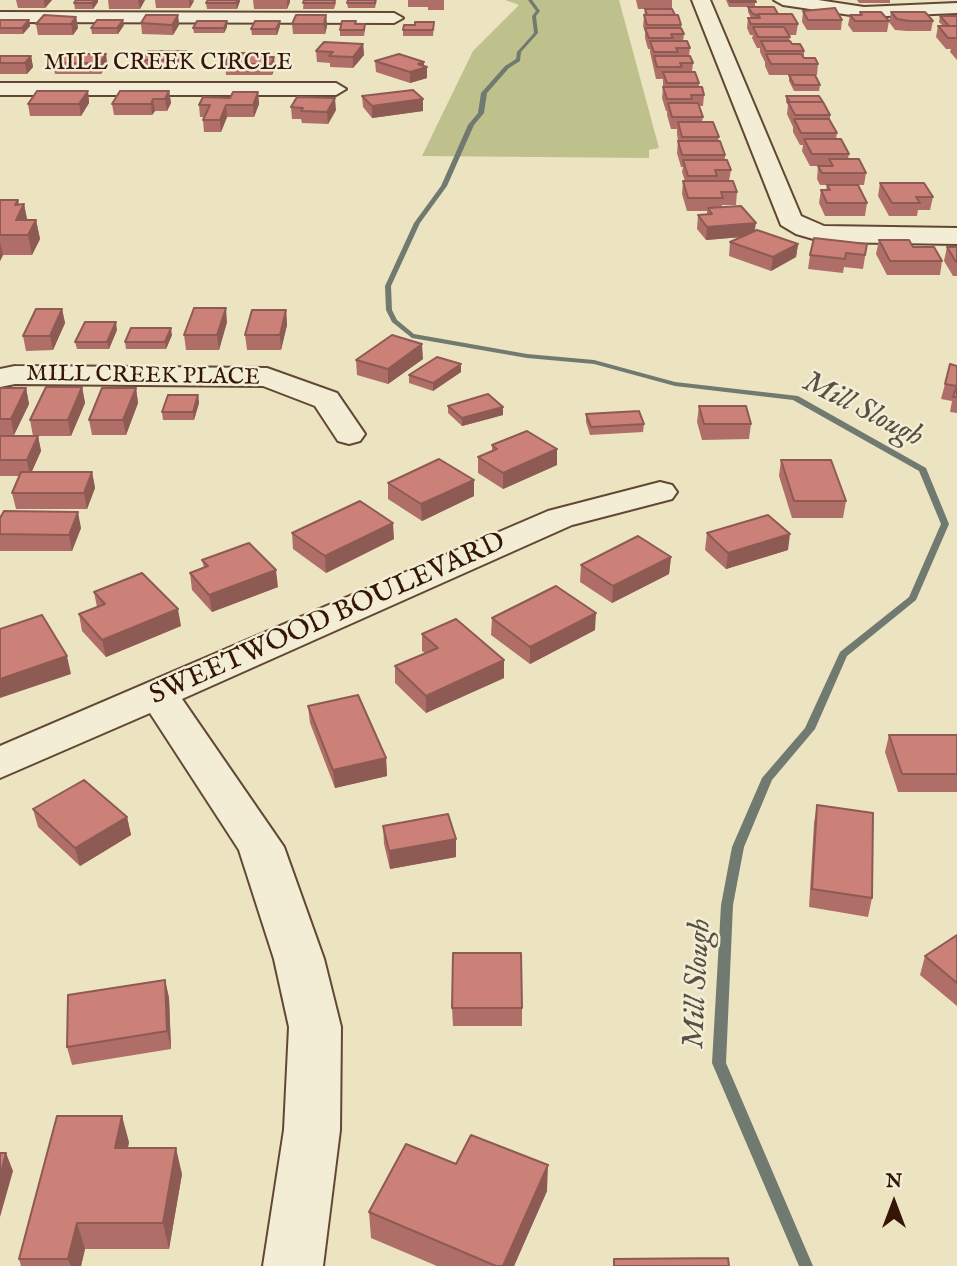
<!DOCTYPE html>
<html>
<head>
<meta charset="utf-8">
<style>
  body { margin:0 }
  #map { position:relative; width:957px; height:1266px; overflow:hidden; background:#ece3c0; font-family:"IM FELL English",serif }
  canvas { display:block }
  .north { position:absolute; left:859px; top:1168px; width:70px; height:70px; -webkit-text-stroke:5px #f3edd6; paint-order:stroke; rotate:0deg; font-size:19px; font-weight:700; line-height:28px; text-align:center; color:#341506 }
  .north::after { content:''; display:block; margin:auto; width:24px; height:32px; background:#341506; clip-path:polygon(50% 0,100% 100%,50% 72%,0 100%) }
</style>
</head>
<body>
<div id="map">
<canvas width="957" height="1266"></canvas>
<div class="north">N</div>
</div>
<script>
const g = document.querySelector('canvas').getContext('2d');
g.lineJoin = 'round';
function paint(path, color) { g.fillStyle = color; g.fill(path, 'evenodd'); }
const poly = rows => new Path2D(rows.map(r => 'M' + r).join(''));
function stroke(path, color, width, dash) { g.strokeStyle = color; g.lineWidth = width; g.lineCap = dash ? 'butt' : 'round'; g.setLineDash(dash || []); g.stroke(path); }
function write(font, color, halo, rows, align = 'center') {
  g.font = font + ' "IM FELL English",serif'; g.lineWidth = 5; g.setLineDash([]); g.textBaseline = 'middle'; g.strokeStyle = halo; g.fillStyle = color; for (const [text, x, y, turn = 0] of rows) {
    g.save(); g.translate(x, y); g.rotate((+turn || 0) * Math.PI / 180); g.textAlign = isNaN(turn) ? turn : align; if (halo) g.strokeText(text, 0, 0); g.fillText(text, 0, 0); g.restore();
  }
}
const green = poly([
  [505,0,619,0,659,148,649,150,649,158,422,156,473,51,519,5]
]);
const stream = poly([
  [528,0,532,0,540,11,536,16,538,33,521,52,520,61,509,68,487,93,484,113,474,125,447,186,420,223,391,286,392,310,397,320,414,334,527,354,594,360,675,382,798,396,926,468,949,524,916,600,847,656,815,729,772,780,744,847,733,905,726,1063,813,1266,799,1266,712,1063,721,905,732,847,762,778,805,728,840,652,909,597,941,524,919,471,793,400,675,386,594,364,527,358,412,338,392,322,386,310,385,286,414,223,441,186,468,125,478,113,481,93,505,66,516,59,517,52,534,33,532,16,536,11,528,0]
]);
const minor = poly([
  [692,0,710,0,801,216,824,226,957,228,957,244,824,242,796,234,781,225,692,0],
  [774,0,818,0,864,7,957,3,957,13,864,17,783,5,774,0],
  [0,12,394,13,403,18,394,23,0,22,0,12],
  [0,83,336,83,346,89,336,95,0,95,0,83],
  [15,366,267,368,337,393,365,434,360,441,349,444,338,441,315,406,263,386,15,384,0,387,0,369,15,366],
  [660,482,672,485,677,492,672,499,572,525,182,699,284,847,324,959,341,1027,340,1130,323,1266,263,1266,284,1130,289,1027,274,959,239,850,150,713,0,778,0,746,548,511,660,482]
]);
const wall = poly([
  [16,0,52,0,45,8,18,8],
  [108,0,145,0,140,9,109,9],
  [155,0,194,0,190,8,156,8],
  [208,0,240,0,240,1,237,9,207,9,206,3],
  [253,0,290,0,290,2,287,9,254,9],
  [304,0,335,0,336,3,334,9,303,9],
  [377,0,375,8,348,8,347,3],
  [408,0,444,0,444,10,428,10,428,7,408,7],
  [636,0,672,0,672,9,681,25,681,28,684,34,683,41,690,48,689,56,693,63,692,72,699,83,699,87,704,95,703,106,699,106,703,117,702,122,719,137,718,141,725,155,725,160,731,170,729,181,737,192,736,205,722,205,722,207,755,230,798,244,796,257,771,271,729,256,730,242,741,237,706,240,697,229,698,215,707,215,707,211,687,211,682,194,683,181,685,181,682,172,683,167,681,167,677,153,678,141,677,134,677,129,671,129,667,115,667,111,666,111,662,98,663,87,663,79,656,79,650,52,650,49,648,49,645,38,645,32,643,26,645,9,638,9],
  [726,0,755,0,755,7,778,14,798,24,796,35,788,35,790,37,789,41,792,44,804,51,804,58,818,64,817,75,769,75,765,66,765,62,760,52,760,48,757,48,752,38,753,35,750,35,747,28,748,18,751,18,748,12,748,7,729,7],
  [857,0,890,0,890,3,859,3],
  [98,2,93,9,75,9,74,3],
  [803,11,842,20,841,30,807,30,802,22],
  [860,12,889,21,887,32,853,32,848,25,850,15,859,15],
  [891,12,933,21,931,31,907,31,895,30,889,22],
  [178,15,179,25,173,35,142,34,141,23],
  [326,15,327,26,325,34,293,34,292,24],
  [940,16,957,16,957,60,950,52,951,49,946,49,936,37,938,26,943,26,939,22],
  [76,17,78,28,73,35,38,35,36,24],
  [0,20,29,20,30,26,23,34,0,34],
  [227,21,227,27,224,33,194,33,193,28],
  [280,21,280,26,277,35,252,35,251,29],
  [356,21,356,24,365,30,364,36,340,36,340,30],
  [434,22,433,36,403,36,403,30],
  [124,25,118,34,92,34,91,28],
  [363,44,364,55,353,68,330,67,330,63,317,62,316,51],
  [186,51,187,62,183,71,144,71,143,60],
  [264,53,264,57,275,68,272,75,226,75,225,64],
  [106,54,107,65,101,74,55,74,53,63],
  [0,56,31,56,33,67,27,74,0,74],
  [375,61,424,62,424,66,427,67,427,78,410,83,376,72],
  [789,75,820,85,819,91,794,91,789,81],
  [88,91,89,103,81,116,30,116,28,104],
  [169,91,171,103,167,111,155,111,152,115,114,115,112,104],
  [258,92,259,104,254,117,227,117,221,132,204,132,203,120,204,117,200,117,199,105],
  [362,96,423,111,372,118,363,107],
  [786,96,830,115,830,120,837,133,836,139,849,154,848,159,866,173,864,185,858,185,867,203,865,216,825,216,819,203,821,190,826,190,827,185,820,185,817,179,818,166,810,166,802,151,803,145,800,145,793,132,793,127,787,114,788,105,786,102],
  [291,107,336,110,328,124,302,123,301,119,292,119],
  [880,183,933,197,930,210,918,210,917,216,889,216,878,196],
  [0,200,18,200,19,205,24,204,27,220,36,220,40,239,32,255,3,255,0,261],
  [879,240,913,247,942,261,940,275,887,275,876,254],
  [867,244,863,269,844,267,843,273,808,269,810,255],
  [947,247,957,247,957,276,953,276,944,261],
  [62,309,65,323,53,350,26,351,23,336],
  [286,310,287,325,281,350,247,350,245,335],
  [227,322,219,350,186,350,184,335],
  [117,330,109,349,77,349,75,342],
  [172,335,166,349,126,349,125,342],
  [423,359,388,384,357,375,356,360],
  [461,364,461,372,433,391,409,383,409,375],
  [957,366,957,413,950,412,952,401,941,399,945,384],
  [82,387,85,403,71,436,38,436,41,451,31,472,92,472,95,488,87,509,16,509,12,493,20,476,0,476,0,436,33,436,30,420],
  [0,388,26,388,29,404,14,435,0,435],
  [136,388,138,403,126,435,92,435,89,420],
  [198,395,199,403,194,420,163,420,162,412],
  [448,406,503,407,503,415,462,426,448,413],
  [699,406,751,424,749,439,702,440,697,422],
  [586,414,644,424,643,432,590,435,586,422],
  [492,445,557,449,557,465,503,489,478,473,478,457,492,451],
  [781,460,846,501,843,518,792,518,779,476],
  [388,483,474,496,422,521,388,499],
  [0,518,81,528,72,551,0,551],
  [292,533,394,539,326,573,293,549],
  [707,533,788,550,726,569,705,550],
  [671,557,669,574,612,603,580,582,581,565],
  [202,560,278,587,212,612,192,590,190,573,204,568],
  [94,592,181,626,106,657,82,631,79,614,97,607],
  [492,618,595,630,530,664,491,635],
  [422,634,504,678,426,713,395,683,395,666,425,653,422,651],
  [308,706,386,758,387,776,335,788,310,723],
  [889,735,957,735,957,792,898,792,885,752],
  [817,805,872,898,868,917,809,907,814,823],
  [33,809,127,817,131,835,80,866,38,827],
  [383,826,456,839,456,857,390,869,384,844],
  [957,935,957,1006,920,975,925,956],
  [165,980,169,998,171,1049,72,1065,67,1047],
  [452,1008,522,1008,522,1026,453,1026],
  [129,1142,128,1148,182,1174,169,1249,85,1249,81,1266,21,1266,19,1259],
  [456,1164,547,1191,514,1266,437,1266,371,1238,369,1212]
]);
const shadedWall = poly([
  [44,0,52,0,45,8],
  [95,0,98,0,98,2,93,9,92,3],
  [138,0,145,0,140,9],
  [189,0,194,1,190,8],
  [238,0,240,1,237,9,236,3],
  [287,0,290,0,290,2,287,9],
  [178,15,179,25,173,35,172,25],
  [326,15,327,26,325,34,324,24],
  [76,17,78,28,73,35,71,24],
  [29,20,30,26,23,34,22,28],
  [123,20,124,25,118,34,117,28],
  [227,21,227,27,224,33,224,28],
  [280,21,280,26,277,35,276,29],
  [363,44,364,55,353,68,353,57],
  [186,51,187,62,183,71,181,60],
  [106,54,107,65,101,74,100,63],
  [31,56,33,67,27,74,25,63],
  [274,57,275,68,272,75,271,64],
  [424,62,424,68,427,67,427,78,410,83,410,72,418,64],
  [88,91,89,103,81,116,79,104],
  [169,91,171,103,167,111,165,99],
  [258,92,259,104,254,117,253,105],
  [335,98,336,110,328,124,327,112],
  [153,99,155,111,152,115,151,104],
  [423,99,423,111,372,118,372,106],
  [226,105,227,117,221,132,220,120],
  [18,200,20,212,24,204,28,224,16,220,15,205],
  [36,220,40,239,32,255,28,235],
  [756,223,754,236,706,240,707,227],
  [0,242,3,255,0,261],
  [798,244,796,257,771,271,773,257],
  [226,308,227,322,219,350,217,335],
  [62,309,65,323,53,350,50,336],
  [286,310,287,325,281,350,280,335],
  [116,322,117,330,109,349,107,342],
  [171,328,172,335,166,349,165,342],
  [422,344,423,359,388,384,388,369],
  [461,364,461,372,433,391,433,383],
  [82,387,85,403,71,436,68,420],
  [26,388,29,404,14,435,11,419],
  [136,388,138,403,126,435,123,420],
  [198,395,199,403,194,420,193,412],
  [503,407,503,415,462,426,462,418],
  [38,436,41,451,30,476,27,460],
  [557,449,557,465,503,489,503,473],
  [92,472,95,488,87,509,84,493],
  [474,480,474,496,422,521,421,504],
  [78,512,81,528,72,551,69,535],
  [393,523,394,539,326,573,325,556],
  [790,534,788,550,726,569,728,553],
  [671,557,669,574,612,603,613,586],
  [276,570,278,587,212,612,209,595],
  [178,609,181,626,106,657,102,640],
  [596,613,595,630,530,664,530,647],
  [67,656,71,674,0,698,0,679],
  [504,660,504,678,426,713,426,696],
  [386,758,387,776,335,788,333,770],
  [127,817,131,835,80,866,75,848],
  [456,839,456,857,390,869,389,851],
  [165,980,169,998,171,1049,167,1031],
  [122,1116,129,1142,122,1174,115,1148],
  [176,1148,182,1174,169,1249,163,1223],
  [6,1153,13,1171,0,1217,0,1176],
  [548,1165,547,1191,514,1266,503,1266],
  [77,1223,85,1249,81,1266,71,1266,68,1259]
]);
const building = poly([
  [76,0,95,0,92,3,74,3,76,0],
  [208,0,238,0,236,3,206,3,208,0],
  [304,0,335,0,334,3,303,3,304,0],
  [348,0,375,0,375,3,347,3,348,0],
  [729,0,755,0,756,2,730,2,729,0],
  [748,7,774,7,778,14,758,14,758,16,752,13,748,7],
  [835,8,842,20,808,20,803,11,835,8],
  [645,9,672,9,675,15,647,15,645,9],
  [860,12,881,12,889,21,855,21,850,15,862,15,860,12],
  [891,12,925,12,933,21,909,21,897,19,891,12],
  [758,14,792,14,798,24,751,24,748,18,760,18,758,14],
  [44,15,76,17,71,24,36,24,44,15],
  [146,15,178,15,172,25,141,23,146,15],
  [296,15,326,15,324,24,292,24,296,15],
  [644,15,678,15,681,25,647,25,644,15],
  [940,16,957,16,957,26,949,26,940,16],
  [0,20,29,20,22,28,0,28,0,20],
  [97,20,123,20,117,28,91,28,97,20],
  [197,21,227,21,224,28,193,28,197,21],
  [255,21,280,21,276,29,251,29,255,21],
  [342,21,356,21,355,24,365,24,364,30,340,30,342,21],
  [415,22,434,22,433,30,403,30,404,25,415,25,415,22],
  [938,26,957,26,957,38,948,38,938,26],
  [753,27,784,27,790,37,758,37,753,27],
  [645,28,681,28,684,34,671,34,673,38,649,38,645,28],
  [650,41,687,41,690,48,676,48,678,52,654,52,650,41],
  [761,41,790,41,792,44,800,44,804,51,766,51,761,41],
  [324,42,363,44,353,57,329,56,333,52,316,51,324,42],
  [148,51,186,51,181,60,143,60,148,51],
  [230,53,264,53,262,57,274,57,271,64,225,64,230,53],
  [60,54,106,54,100,63,53,63,60,54],
  [399,54,424,62,418,64,427,67,410,72,375,61,399,54],
  [766,54,801,54,804,58,815,58,818,64,771,64,766,54],
  [0,56,31,56,25,63,0,63,0,56],
  [654,56,690,56,693,63,680,63,682,67,657,67,654,56],
  [663,72,695,72,699,83,667,83,663,72],
  [789,75,815,75,820,85,794,85,789,75],
  [663,87,702,87,704,95,691,95,692,99,667,99,663,87],
  [413,90,423,99,372,106,362,96,413,90],
  [37,91,88,91,79,104,28,104,37,91],
  [120,91,169,91,165,99,153,99,151,104,112,104,120,91],
  [233,92,258,92,253,105,226,105,220,120,203,120,210,105,199,105,203,97,230,98,233,92],
  [786,96,819,96,823,102,790,102,786,96],
  [297,97,335,98,327,112,301,111,303,108,291,107,297,97],
  [788,102,823,102,830,115,795,115,788,102],
  [668,103,698,103,703,117,672,117,668,103],
  [794,119,829,119,837,133,801,133,794,119],
  [678,122,713,122,719,137,682,137,678,122],
  [804,139,841,139,849,154,812,154,804,139],
  [678,141,720,141,725,155,682,155,678,141],
  [829,159,859,159,866,173,822,173,818,166,833,166,829,159],
  [683,160,727,160,731,170,715,170,717,176,688,176,683,160],
  [683,181,733,181,737,192,721,192,723,198,688,198,683,181],
  [880,183,924,183,933,197,916,197,920,203,892,203,880,183],
  [827,185,858,185,867,203,827,203,821,190,830,190,827,185],
  [0,200,18,200,15,205,24,204,16,220,36,220,28,235,0,235,0,200],
  [741,206,756,223,707,227,698,215,712,214,708,208,741,206],
  [757,230,798,244,773,257,730,242,757,230],
  [814,238,867,244,865,255,846,253,845,259,810,255,814,238],
  [879,240,909,240,913,247,934,247,942,261,890,261,879,240],
  [947,247,957,247,957,262,956,262,947,247],
  [194,308,226,308,217,335,184,335,194,308],
  [36,309,62,309,50,336,23,336,36,309],
  [252,310,286,310,280,335,245,335,252,310],
  [85,322,116,322,107,342,75,342,85,322],
  [131,328,171,328,165,342,125,342,131,328],
  [392,335,422,344,388,369,356,360,392,335],
  [437,357,461,364,433,383,409,375,437,357],
  [950,364,957,366,957,397,953,397,957,386,945,384,950,364],
  [46,387,82,387,68,420,30,420,46,387],
  [0,388,26,388,11,419,0,419,0,388],
  [102,388,136,388,123,420,89,420,102,388],
  [488,394,503,407,462,418,448,406,488,394],
  [168,395,198,395,193,412,162,412,168,395],
  [699,406,746,406,751,424,704,424,699,406],
  [639,411,644,424,591,427,586,414,639,411],
  [527,431,557,449,503,473,478,457,497,449,492,445,527,431],
  [0,436,38,436,27,460,0,460,0,436],
  [439,459,474,480,421,504,388,483,439,459],
  [781,460,831,460,846,501,794,501,781,460],
  [21,472,92,472,84,493,12,493,21,472],
  [360,501,393,523,325,556,292,533,360,501],
  [4,511,78,512,69,535,0,534,0,518,4,511],
  [768,515,790,534,728,553,707,533,768,515],
  [638,536,671,557,613,586,581,565,638,536],
  [249,543,276,570,209,595,190,573,208,566,202,560,249,543],
  [142,573,178,609,102,640,79,614,105,604,94,592,142,573],
  [556,586,596,613,530,647,492,618,556,586],
  [42,615,67,656,0,679,0,629,42,615],
  [456,619,504,660,426,696,395,666,438,648,422,634,456,619],
  [358,695,386,758,333,770,308,706,358,695],
  [889,735,957,735,957,774,902,774,889,735],
  [84,780,127,817,75,848,33,809,84,780],
  [817,805,873,813,872,898,812,889,817,805],
  [448,814,456,839,389,851,383,826,448,814],
  [957,935,957,983,925,956,957,935],
  [453,953,521,953,522,1008,452,1008,453,953],
  [165,980,167,1031,67,1047,68,995,165,980],
  [57,1116,122,1116,115,1148,176,1148,163,1223,77,1223,68,1259,19,1259,57,1116],
  [471,1135,548,1165,503,1266,496,1266,369,1212,406,1144,456,1164,471,1135],
  [0,1153,6,1153,0,1176,0,1153],
  [728,1258,729,1266,614,1266,614,1259,728,1258]
]);
const farStreetnames = [
  ["MILL CREEK CIRCLE",168,64],
  ["MILL CREEK PLACE",143,377,1]
];
const streetNames = [
  ["SWEETWOOD BOULEVARD",328,620,-24]
];
const waterNames = [
  ["Mill Slough",862,411,27],
  ["Mill Slough",699,984,-87]
];
paint(green, '#bfc18d');
paint(stream, '#717a70');
stroke(minor, '#624834', 4);
paint(minor, '#f3edd6');
paint(wall, '#af6e67');
paint(shadedWall, '#8e5a54');
paint(building, '#cb8078');
stroke(building, '#8e5a54', 2);
write('23px', '#341506', '#f3edd6', farStreetnames);
write('28px', '#341506', '#f3edd6', streetNames);
write('italic 30px', '#575044', '#f3edd6', waterNames);
</script>
</body>
</html>
